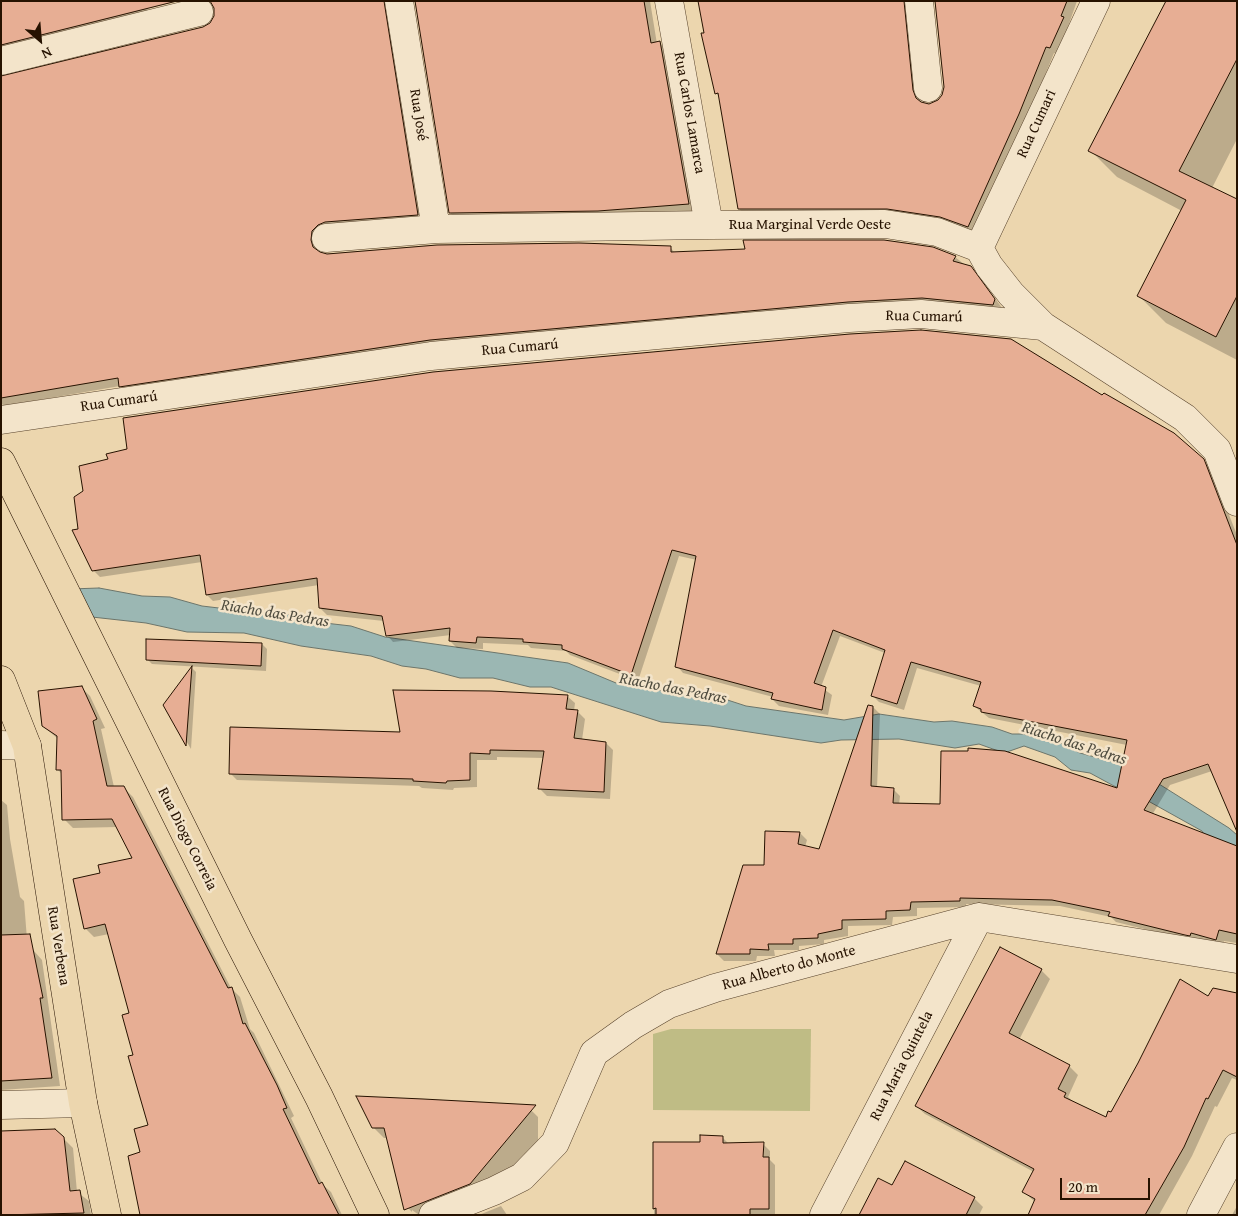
<!DOCTYPE html>
<html>
<head>
<meta charset="utf-8">
<style>
  body { margin:0 }
  #map { position:relative; width:1238px; height:1216px; overflow:hidden; background:#ecd6ae; font-family:"Gentium Book Plus",serif }
  canvas { display:block }
  .frame { position:absolute; inset:0; border:2px solid #261200; pointer-events:none }
  .north { position:absolute; left:15px; top:15px; width:50px; height:50px; -webkit-text-stroke:4px #f3e4ca; paint-order:stroke; rotate:153deg; font-size:14px; font-weight:700; line-height:20px; text-align:center; color:#261200 }
  .north::after { content:''; display:block; margin:auto; width:18px; height:22px; background:#261200; clip-path:polygon(50% 0,100% 100%,50% 72%,0 100%) }
  .scale { position:absolute; left:1060px; top:1178px; width:90px; height:22px; box-sizing:border-box; border:2px solid #261200; border-top:0; padding-left:6px; font-size:15px; line-height:18px; white-space:nowrap; color:#261200; -webkit-text-stroke:4px #f3e4ca; paint-order:stroke }
</style>
</head>
<body>
<div id="map">
<canvas width="1238" height="1216"></canvas>
<div class="frame"></div>
<div class="north">N</div>
<div class="scale">20 m</div>
</div>
<script>
const g = document.querySelector('canvas').getContext('2d');
g.lineJoin = 'round';
function paint(path, color) { g.fillStyle = color; g.fill(path, 'evenodd'); }
const poly = rows => new Path2D(rows.map(r => 'M' + r).join(''));
function stroke(path, color, width, dash) { g.strokeStyle = color; g.lineWidth = width; g.lineCap = dash ? 'butt' : 'round'; g.setLineDash(dash || []); g.stroke(path); }
function write(font, color, halo, rows, align = 'center') {
  g.font = font + ' "Gentium Book Plus",serif'; g.lineWidth = 5; g.setLineDash([]); g.textBaseline = 'middle'; g.strokeStyle = halo; g.fillStyle = color; for (const [text, x, y, turn = 0] of rows) {
    g.save(); g.translate(x, y); g.rotate((+turn || 0) * Math.PI / 180); g.textAlign = isNaN(turn) ? turn : align; if (halo) g.strokeText(text, 0, 0); g.fillText(text, 0, 0); g.restore();
  }
}
const green = poly([
  [671,1029,811,1029,810,1111,653,1110,653,1034]
]);
const water = poly([
  [99,588,142,596,170,597,202,606,244,611,274,611,316,622,351,626,385,637,568,663,616,683,687,695,709,694,746,706,844,720,879,714,934,722,952,721,992,727,1012,734,1023,734,1063,744,1080,753,1113,762,1117,760,1142,778,1159,784,1229,828,1237,835,1237,853,1208,842,1202,831,1132,792,1114,786,1090,773,1071,770,1055,757,1024,746,1004,753,979,744,955,748,899,739,841,740,821,743,710,726,661,722,551,687,530,687,493,678,460,678,426,669,402,666,371,656,301,646,244,633,187,632,146,623,83,616,70,589,99,588]
]);
const shadow = poly([
  [1,1,146,1,149,17,1,55],
  [226,1,393,1,425,222,317,247,320,254,670,247,675,253,955,257,979,276,1002,308,1000,312,128,394,120,386,4,406,1,403,1,77,203,28,210,25],
  [416,1,650,1,657,44,660,43,667,50,696,211,606,218,458,220,450,213],
  [699,1,913,1,920,98,922,104,930,105,938,101,943,95,945,86,936,1,1077,1,1058,55,1054,53,1026,122,975,234,747,216,739,209,720,98,716,93],
  [1237,1,1237,139,1212,188,1237,200,1237,360,1166,323,1139,296,1182,211,1117,177,1090,150],
  [1203,460,1210,467,1237,535,1237,831,1212,771,1170,785,1152,815,1237,848,1237,943,1224,941,1223,945,1193,941,1116,922,1111,917,1060,906,966,904,966,907,917,908,917,916,893,917,892,925,848,926,848,936,824,940,824,944,799,946,799,950,774,950,775,956,757,956,756,961,724,961,717,954,744,866,766,866,766,832,800,833,807,840,805,847,820,851,873,707,880,714,877,788,893,789,900,796,899,805,942,805,1118,789,1127,745,989,718,974,706,981,686,917,668,904,710,879,702,872,695,885,653,840,636,821,687,832,695,828,715,779,706,772,699,773,697,683,673,677,666,697,560,679,556,638,681,570,655,566,651,531,648,528,645,483,643,483,649,457,648,450,641,451,635,393,642,387,635,384,621,327,615,320,608,319,585,213,601,207,595,202,562,100,577,93,570,74,531],
  [262,644,267,649,266,671,152,664,147,659],
  [192,668,196,672,191,749,165,705],
  [81,687,90,696,105,728,101,729,114,787,124,788,133,797,231,988,240,997,250,1029,254,1033,294,1116,291,1118,323,1185,331,1192,342,1215,142,1215,141,1153,150,1126,134,1056,131,1014,109,934,94,937,85,928,101,874,133,859,117,827,73,828,64,819,63,775,57,769,58,739,43,726],
  [567,696,575,703,574,711,578,712,585,719,582,740,606,743,613,750,610,799,547,796,540,789,544,758,497,757,497,760,477,760,477,787,454,788,453,790,422,788,419,786,237,780,230,773],
  [1,800,7,805,10,839,20,897,24,901,28,952,34,951,42,960,60,1086,1,1090],
  [1041,970,1050,979,1019,1040,1069,1066,1078,1075,1068,1097,1075,1103,1106,1119,1208,998,1237,995,1237,1080,1232,1078,1217,1107,1215,1106,1192,1156,1159,1215,1029,1215,1035,1202,1024,1192,1034,1172,925,1114,916,1106],
  [527,1106,538,1117,538,1156,433,1215,419,1215,412,1210,412,1212,404,1204,388,1138,384,1138,373,1127],
  [722,1137,729,1144,763,1144,770,1151,770,1160,775,1165,775,1215,654,1215,654,1143,701,1143],
  [63,1138,73,1148,77,1192,89,1201,91,1215,1,1215],
  [906,1163,974,1198,983,1207,979,1215,860,1215,893,1187],
  [501,1206,507,1215,479,1215],
  [1237,1206,1237,1215,1232,1215]
]);
const building = poly([
  [1,1,177,1,1,45,1,1],
  [210,1,384,1,418,215,325,222,318,225,312,231,311,240,313,247,320,252,327,254,437,245,579,243,671,246,671,252,745,249,743,240,884,240,933,247,956,256,953,261,971,266,995,299,993,305,922,298,848,302,430,340,119,387,118,378,1,398,1,76,203,27,210,23,214,16,214,8,210,1],
  [415,1,644,1,651,43,660,41,689,204,598,211,449,213,415,1],
  [698,1,904,1,913,90,916,98,921,102,929,104,938,100,942,95,944,87,935,1,1067,1,1061,16,1064,17,1050,48,1046,47,1019,114,968,227,940,217,887,209,738,209,718,93,715,94,701,33,704,33,698,1],
  [1166,1,1237,1,1237,59,1179,171,1237,199,1237,296,1216,337,1137,296,1186,200,1088,151,1166,1],
  [921,330,1011,339,1102,395,1104,393,1174,433,1204,459,1237,545,1237,832,1208,764,1163,779,1144,810,1237,846,1237,934,1219,930,1216,940,1191,933,1190,936,1185,935,1108,916,1110,912,1052,900,960,898,960,901,911,902,910,910,886,911,886,919,842,920,842,929,818,934,818,938,793,939,793,944,768,944,769,950,750,949,750,954,716,954,743,865,764,865,765,831,800,832,798,844,819,849,868,705,873,706,871,786,894,788,893,803,940,804,941,751,968,751,968,748,1005,751,1117,788,1127,740,981,712,981,709,973,706,981,682,911,662,897,704,871,696,885,650,833,630,814,683,826,687,822,710,771,699,773,693,675,667,696,556,672,550,631,675,562,649,562,645,523,642,523,639,477,637,476,643,449,641,450,628,386,636,382,616,319,608,317,578,206,595,200,555,92,571,72,530,78,529,74,497,83,491,79,466,108,459,106,454,127,449,123,418,433,372,850,334,921,330],
  [146,639,262,643,261,666,146,660,146,639],
  [192,666,186,746,163,705,192,666],
  [82,686,97,719,93,721,107,786,124,786,228,988,232,987,243,1024,245,1023,277,1085,287,1108,283,1109,319,1184,322,1182,339,1215,140,1215,128,1156,140,1152,134,1129,148,1125,128,1056,133,1055,122,1015,129,1013,105,924,84,929,73,879,100,873,98,865,132,858,112,819,62,820,61,770,56,770,57,736,42,726,38,691,82,686],
  [393,690,491,691,568,695,566,709,578,710,574,738,606,742,604,792,538,789,544,751,490,750,490,754,470,753,470,780,447,781,446,783,413,781,413,779,229,774,230,727,400,732,393,690],
  [30,934,43,998,40,998,52,1078,1,1081,1,935,30,934],
  [1000,947,1042,969,1009,1033,1070,1065,1058,1089,1066,1093,1064,1097,1106,1117,1108,1111,1111,1112,1138,1063,1180,979,1208,996,1213,988,1237,993,1237,1077,1223,1070,1208,1099,1206,1098,1184,1147,1145,1215,1028,1215,1035,1199,1022,1192,1034,1169,915,1106,1000,947],
  [356,1096,423,1099,536,1105,470,1184,404,1210,384,1128,372,1128,356,1096],
  [55,1129,64,1137,70,1191,80,1190,84,1213,1,1215,1,1131,55,1129],
  [700,1135,723,1136,723,1143,764,1142,763,1157,769,1157,769,1209,750,1209,750,1215,656,1215,656,1208,653,1209,653,1142,700,1142,700,1135],
  [905,1161,975,1197,966,1215,859,1215,878,1178,892,1185,905,1161]
]);
const minor = poly([
  [399,1,436,229],
  [669,1,709,225],
  [919,1,928,88],
  [1,61,199,12],
  [326,238,436,229,709,225,885,224,937,232,979,248,989,266,1011,294,1043,326,1185,418,1217,450,1237,502],
  [979,248,1096,1],
  [1,420,431,356,722,329,849,318,921,314,1043,326],
  [1,745,27,746],
  [1,1105,83,1103],
  [433,1215,494,1191,522,1177,555,1143,594,1053,633,1025,669,1004,715,988,979,917,1237,959],
  [824,1215,979,917],
  [1201,1215,1237,1147]
]);
const major = poly([
  [1,462,238,940,319,1097,375,1215],
  [1,680,27,746,83,1103,107,1215]
]);
const streetNames = [
  ["Rua Carlos Lamarca",689,113,80],
  ["Rua José",418,115,81],
  ["Rua Cumari",1037,124,-65],
  ["Rua Marginal Verde Oeste",810,225],
  ["Rua Cumarú",924,317,1],
  ["Rua Cumarú",520,348,-5],
  ["Rua Cumarú",119,402,-8],
  ["Rua Diogo Correia",187,839,63],
  ["Rua Verbena",58,946,81],
  ["Rua Alberto do Monte",789,968,-15],
  ["Rua Maria Quintela",902,1066,-63]
];
const waterNames = [
  ["Riacho das Pedras",275,614,9],
  ["Riacho das Pedras",673,689,11],
  ["Riacho das Pedras",1074,744,18]
];
paint(green, '#bfbc85');
paint(water, '#9bb7b3');
stroke(water, '#6c756b', 1);
paint(shadow, '#0003');
paint(building, '#e7ae94');
stroke(building, '#261200', 1);
stroke(minor, '#58432c', 29);
stroke(major, '#261200', 29);
stroke(minor, '#f3e4ca', 28);
stroke(major, '#ecd6ae', 28);
write('15px', '#261200', '#f3e4ca', streetNames);
write('italic 16px', '#4f4c3f', '#f3e4ca', waterNames);
</script>
</body>
</html>
